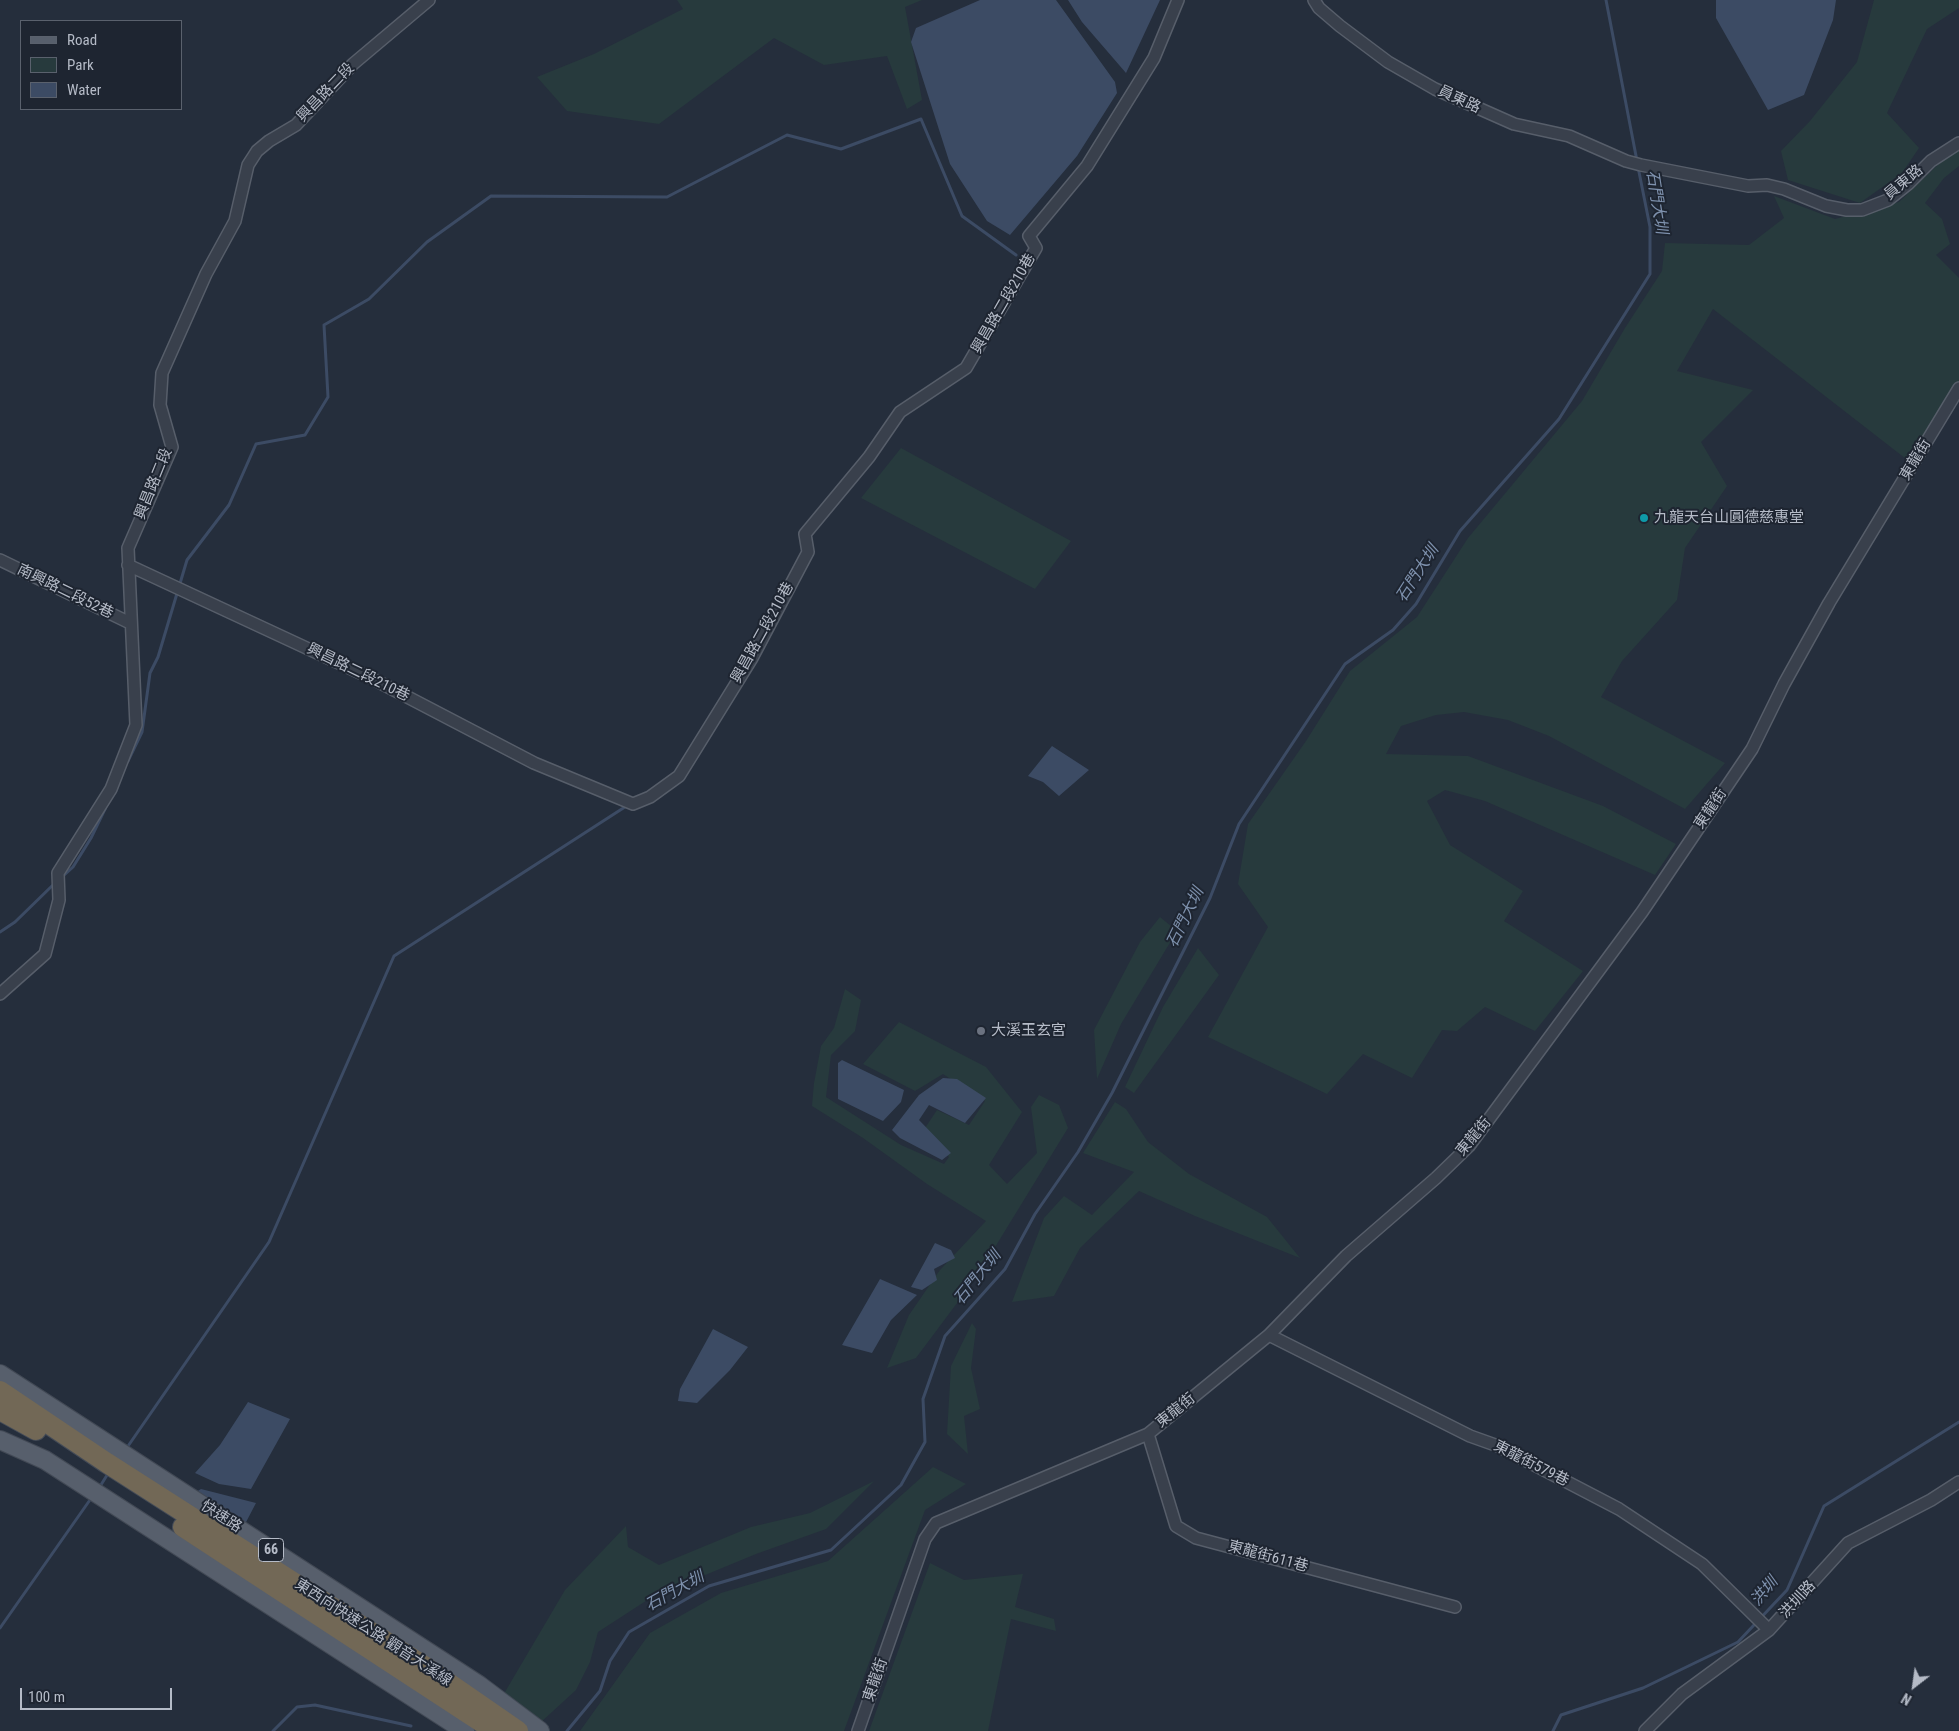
<!DOCTYPE html>
<html>
<head>
<meta charset="utf-8">
<style>
  body { margin:0 }
  #map { position:relative; width:1959px; height:1731px; overflow:hidden; background:#252e3c; font-family:"Roboto Condensed",sans-serif }
  canvas { display:block }
  .legend { position:absolute; left:20px; top:20px; width:162px; height:90px; box-sizing:border-box; background:#1e2531; border:1px solid #5a616d; margin:0; padding:6px 9px; list-style:none; font-size:15px; color:#b5bbc7 }
  .legend li { display:flex; align-items:center; gap:10px; height:25px }
  .legend b { width:25px; border:1px solid #5a616d }
  .north { position:absolute; left:1889px; top:1661px; width:50px; height:50px; -webkit-text-stroke:4px #1e2531; paint-order:stroke; rotate:210deg; font-size:14px; font-weight:700; line-height:20px; text-align:center; color:#b5bbc7 }
  .north::after { content:''; display:block; margin:auto; width:18px; height:22px; background:#b5bbc7; clip-path:polygon(50% 0,100% 100%,50% 72%,0 100%) }
  .scale { position:absolute; left:20px; top:1688px; width:152px; height:22px; box-sizing:border-box; border:2px solid #b5bbc7; border-top:0; padding-left:6px; font-size:15px; line-height:18px; white-space:nowrap; color:#b5bbc7; -webkit-text-stroke:4px #1e2531; paint-order:stroke }
</style>
</head>
<body>
<div id="map">
<canvas width="1959" height="1731"></canvas>
<ul class="legend">
<li><b style="height:6px;background:#575f6c"></b>Road</li>
<li><b style="height:14px;background:#273a3d"></b>Park</li>
<li><b style="height:14px;background:#3c4b64"></b>Water</li>
</ul>
<div class="north">N</div>
<div class="scale">100 m</div>
</div>
<script>
const g = document.querySelector('canvas').getContext('2d');
g.lineJoin = 'round';
function paint(path, color) { g.fillStyle = color; g.fill(path, 'evenodd'); }
const poly = rows => new Path2D(rows.map(r => 'M' + r).join(''));
function stroke(path, color, width, dash) { g.strokeStyle = color; g.lineWidth = width; g.lineCap = dash ? 'butt' : 'round'; g.setLineDash(dash || []); g.stroke(path); }
function write(font, color, halo, rows, align = 'center') {
  g.font = font + ' "Roboto Condensed","Noto Sans TC",sans-serif'; g.lineWidth = 4; g.setLineDash([]); g.textBaseline = 'middle'; g.strokeStyle = halo; g.fillStyle = color; for (const [text, x, y, turn = 0] of rows) {
    g.save(); g.translate(x, y); g.rotate((+turn || 0) * Math.PI / 180); g.textAlign = isNaN(turn) ? turn : align; if (halo) g.strokeText(text, 0, 0); g.fillText(text, 0, 0); g.restore();
  }
}
const green = poly([
  [677,0,922,0,905,7,922,100,907,109,887,56,824,65,774,38,659,124,567,111,537,77,594,54,683,9],
  [1874,0,1959,0,1959,8,1927,29,1887,113,1919,148,1902,173,1860,203,1788,180,1781,151,1810,121,1857,62],
  [1959,150,1959,166,1944,178,1925,203,1942,219,1950,244,1936,255,1959,278,1959,384,1910,462,1713,309,1677,371,1753,390,1701,442,1727,486,1685,548,1677,600,1622,661,1601,697,1725,763,1685,809,1549,736,1508,720,1464,712,1436,715,1401,726,1386,754,1468,756,1603,806,1676,844,1655,875,1485,801,1445,790,1427,801,1450,845,1523,891,1504,921,1583,971,1535,1031,1485,1007,1457,1031,1442,1030,1412,1078,1363,1054,1327,1094,1208,1037,1268,927,1238,884,1248,824,1306,741,1350,671,1417,617,1468,538,1582,401,1625,328,1662,271,1665,243,1749,245,1784,218,1774,196,1835,219,1899,202,1947,156],
  [901,448,1071,541,1035,589,861,498],
  [1160,917,1177,931,1121,1024,1097,1079,1094,1030,1140,942],
  [1198,948,1219,975,1134,1093,1125,1087,1163,1007],
  [845,989,861,1000,855,1031,831,1055,826,1097,901,1145,944,1164,949,1157,925,1128,937,1110,969,1125,985,1101,943,1074,915,1091,863,1064,899,1022,986,1067,1022,1112,989,1165,1007,1184,1037,1153,1031,1107,1039,1095,1059,1105,1068,1128,978,1275,916,1358,887,1368,909,1315,940,1270,986,1221,927,1184,863,1138,812,1106,814,1083,821,1046,834,1028],
  [1115,1102,1126,1109,1148,1142,1189,1174,1267,1217,1300,1258,1195,1216,1139,1191,1080,1248,1054,1296,1012,1302,1044,1218,1064,1196,1092,1215,1134,1172,1083,1153],
  [972,1323,976,1329,971,1368,980,1409,964,1416,968,1454,947,1434,951,1366],
  [933,1467,966,1484,925,1510,844,1731,580,1731,650,1633,721,1593,828,1561],
  [874,1481,826,1529,756,1554,652,1597,598,1632,590,1662,576,1690,540,1723,502,1697,565,1590,626,1526,628,1547,659,1565,751,1527,810,1513],
  [930,1563,964,1580,1023,1574,1015,1607,1054,1619,1056,1631,1011,1619,988,1731,869,1731]
]);
const water = poly([
  [980,0,1056,0,1115,82,1117,93,1077,156,1010,235,987,221,950,164,911,42,916,28],
  [1068,0,1160,0,1126,73,1082,22],
  [1716,0,1836,0,1833,20,1804,95,1768,110,1716,18],
  [1052,746,1089,770,1059,796,1043,782,1028,776],
  [842,1060,904,1090,901,1102,883,1121,838,1099,838,1063],
  [943,1078,957,1079,986,1098,965,1123,929,1105,919,1120,951,1153,942,1160,900,1138,892,1130,919,1095],
  [935,1243,951,1250,955,1258,934,1269,937,1280,922,1290,911,1287],
  [880,1279,917,1295,891,1320,872,1353,842,1345],
  [713,1329,748,1347,730,1370,697,1403,678,1401,680,1389],
  [248,1402,290,1419,251,1489,219,1484,195,1473,220,1445],
  [201,1489,256,1503,244,1526,196,1492]
]);
const stream = poly([
  [1606,0,1637,161],
  [128,761,142,732,150,673,158,657,187,560,229,505,256,444,305,435,328,397,324,325,369,299,427,242,491,196,667,197,787,135,841,149,921,119,962,216,1016,255],
  [62,877,73,867,91,838,105,809],
  [0,932,15,922,55,883],
  [126,1449,269,1242,394,956,628,805],
  [99,1488,109,1472],
  [0,1628,92,1497],
  [273,1731,297,1707,315,1705,411,1726],
  [567,1731,600,1691,610,1661,629,1632,709,1586,831,1550,901,1485,925,1442,923,1399,945,1336,1005,1269,1035,1214,1078,1152,1112,1093,1210,898,1239,824,1345,664,1393,630,1416,604,1460,531,1559,419,1650,274,1650,227,1638,167],
  [1553,1731,1561,1715,1643,1688,1738,1642,1787,1590,1824,1506,1959,1422]
]);
const street = poly([
  [1314,0,1319,8,1340,26,1388,62,1435,89,1514,124,1569,136,1626,161,1641,165,1748,186,1767,185,1784,189,1826,206,1847,210,1862,210,1888,200,1908,184,1931,161,1959,143],
  [0,560,130,623],
  [128,565,373,679,534,763,633,804,650,797,679,776,752,658,808,552,805,534,869,457,900,412,966,368,1036,248,1029,236,1087,166,1154,58,1178,0],
  [0,994,45,954,59,900,58,873,111,789,136,725,128,548,172,447,160,405,162,373,206,274,235,221,248,165,257,151,269,141,296,125,353,64,429,0],
  [1269,1335,1470,1436,1498,1446,1619,1509,1702,1564,1769,1630],
  [1148,1434,1176,1526,1196,1538,1455,1607],
  [858,1731,925,1539,936,1523,1148,1434,1269,1335,1346,1256,1436,1178,1469,1146,1642,912,1752,749,1784,684,1829,603,1959,388],
  [1645,1731,1682,1694,1769,1630,1848,1543,1931,1500,1959,1482]
]);
const primary = poly([
  [0,1374,479,1685,540,1731],
  [0,1440,45,1460,465,1731]
]);
const highway = poly([
  [0,1391,107,1463,424,1666,518,1731],
  [0,1410,36,1430],
  [183,1527,495,1731]
]);
const markers = [
  [1644,518,5,"#0f9aa8"],
  [981,1031,5,"#6b7280"]
];
const shields = [
  [271,1550,25]
];
const shieldNames = [
  ["66",271,1550]
];
const streetNames = [
  ["興昌路二段",326,93,-46],
  ["員東路",1459,100,25],
  ["員東路",1904,183,-40],
  ["興昌路二段210巷",1004,304,-60],
  ["東龍街",1916,460,-59],
  ["興昌路二段",154,484,-68],
  ["南興路二段52巷",65,592,26],
  ["興昌路二段210巷",763,633,-61],
  ["興昌路二段210巷",358,673,26],
  ["東龍街",1711,809,-56],
  ["東龍街",1474,1137,-50],
  ["東龍街",1176,1411,-39],
  ["東龍街579巷",1531,1464,27],
  ["快速路",221,1517,33],
  ["東龍街611巷",1268,1557,15],
  ["洪圳路",1798,1600,-47],
  ["東西向快速公路 觀音大溪線",373,1633,33],
  ["東龍街",876,1680,-71]
];
const poiNames = [
  ["九龍天台山圓德慈惠堂",1654,518],
  ["大溪玉玄宮",991,1031]
];
const waterNames = [
  ["石門大圳",1656,202,81],
  ["石門大圳",1418,574,-57],
  ["石門大圳",1186,918,-64],
  ["石門大圳",978,1278,-51],
  ["石門大圳",675,1592,-29],
  ["洪圳",1765,1592,-50]
];
paint(green, '#273a3d');
paint(water, '#3c4b64');
stroke(stream, '#3c4b64', 3);
stroke(street, '#575e6a', 14);
stroke(primary, '#424955', 20);
stroke(highway, '#444b57', 22);
stroke(street, '#39404c', 11);
stroke(primary, '#575f6c', 18);
stroke(highway, '#726856', 20);
for (const [x, y, r, color] of markers) { const dot = new Path2D(); dot.arc(x, y, r, 0, 2 * Math.PI); g.fillStyle = color; g.fill(dot); stroke(dot, '#1e2531', 2); }
for (const [x, y, w] of shields) { const box = new Path2D(); box.roundRect(x - w / 2, y - 11.5, w, 23, 4); g.fillStyle = '#1e2531'; g.fill(box); stroke(box, '#b5bbc7', 1); }
write('bold 14px', '#b5bbc7', null, shieldNames);
write('15px', '#b5bbc7', '#1e2531', streetNames);
write('15px', '#b5bbc7', '#1e2531', poiNames, 'left');
write('italic 16px', '#7e91ad', '#1e2531', waterNames);
</script>
</body>
</html>
